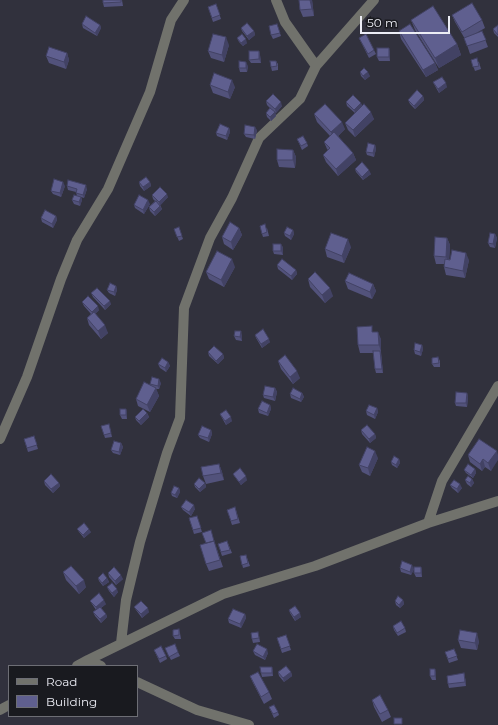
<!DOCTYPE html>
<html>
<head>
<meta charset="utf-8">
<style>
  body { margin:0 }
  #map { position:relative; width:498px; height:725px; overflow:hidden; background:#31313d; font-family:Montserrat,sans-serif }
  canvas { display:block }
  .legend { position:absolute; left:8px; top:665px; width:130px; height:52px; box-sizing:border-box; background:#191a1f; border:1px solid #6d6e75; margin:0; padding:5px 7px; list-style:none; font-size:12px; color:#ecedf5 }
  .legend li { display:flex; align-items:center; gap:8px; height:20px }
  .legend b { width:20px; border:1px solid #6d6e75 }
  .scale { position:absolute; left:360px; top:16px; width:90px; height:18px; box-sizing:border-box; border:2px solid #ecedf5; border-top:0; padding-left:5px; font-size:12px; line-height:14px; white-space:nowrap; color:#ecedf5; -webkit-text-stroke:3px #191a1f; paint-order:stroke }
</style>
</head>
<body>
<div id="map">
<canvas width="498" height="725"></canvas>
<ul class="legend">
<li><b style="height:5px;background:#71726c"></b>Road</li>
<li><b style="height:11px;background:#5f5f8f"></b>Building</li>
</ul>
<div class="scale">50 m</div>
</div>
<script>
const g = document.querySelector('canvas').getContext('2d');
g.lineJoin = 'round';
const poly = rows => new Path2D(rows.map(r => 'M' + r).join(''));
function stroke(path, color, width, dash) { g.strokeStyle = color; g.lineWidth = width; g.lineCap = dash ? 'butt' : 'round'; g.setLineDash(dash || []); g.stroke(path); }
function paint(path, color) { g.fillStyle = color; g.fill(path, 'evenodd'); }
const minor = poly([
  [276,0,285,22,316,66],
  [0,439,27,377,61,279,77,240,108,189,150,92,171,20,184,0],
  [428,523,442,481,498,386],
  [121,643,126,600,140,542,167,453,180,418,184,308,210,238,232,198,259,138,300,99,316,66,374,0],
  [88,660,101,666],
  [77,666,88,660,223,594,315,566,428,523,498,501],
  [137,682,197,710,249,725],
  [0,710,9,705]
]);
const wall = poly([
  [122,0,123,6,104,7,103,3],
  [299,0,312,0,314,16,303,17,300,10],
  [216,4,221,19,213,22,208,7],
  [452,15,482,20,485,28,473,35,482,31,488,47,470,54,465,39,455,22],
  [411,20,457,44,461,55,439,68,415,30],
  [82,24,100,25,101,28,97,36,83,28],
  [277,24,281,36,273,39,271,35],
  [498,25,498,37,494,33,493,29],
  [241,28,254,31,255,35,249,40,242,31],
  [399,31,435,63,438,70,426,77,401,39],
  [237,38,247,43,243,46,239,42],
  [359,38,374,50,376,54,369,58],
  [229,45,224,62,211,58,208,51],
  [259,51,260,55,261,63,251,63,249,60],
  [390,51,390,61,379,61,377,57],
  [67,53,69,60,66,69,49,63,46,56],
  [471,60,479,62,481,69,475,71],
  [276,61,278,64,278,70,272,71,271,67],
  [248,66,247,72,240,72,239,68],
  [360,72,370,76,365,80,361,76],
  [433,82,447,87,439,93,435,86],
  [210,85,235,87,230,99,213,93],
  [423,96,424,100,415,109,410,104,408,100],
  [266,101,282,106,276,113,275,112,276,116,271,121,267,117,266,113,270,108,267,105],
  [346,102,363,106,374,119,355,137,348,130,345,123,355,113,347,106],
  [314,114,345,129,338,136,353,153,356,160,338,176,326,162,323,155,328,150,327,149,324,142,330,136,317,122],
  [229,128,230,132,227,140,217,136,216,133],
  [257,130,255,139,246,137,244,134],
  [297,139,307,143,308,146,302,150],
  [375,145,376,149,374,157,367,155,366,152],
  [293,150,296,157,295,168,279,167,277,160],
  [355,169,371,174,363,180,356,172],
  [139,182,150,182,151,186,144,191,140,186],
  [65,186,61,197,53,194,51,191],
  [67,186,87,189,84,198,81,197,82,200,80,206,74,204,72,200,77,196,76,192,68,190],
  [152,195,168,197,160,205,162,209,155,216,150,211,149,207,155,201,153,199],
  [150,204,144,214,135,208,134,205],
  [56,216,57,220,53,228,42,222,41,218],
  [179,227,183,239,179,241,174,229],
  [239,228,242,235,233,250,224,244,222,237],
  [267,228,269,236,263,237,262,234],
  [293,230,294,234,291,240,285,236,284,233],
  [495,234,497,238,495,248,490,247,488,243],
  [447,238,450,245,449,259,469,260,465,278,446,275,444,267,444,264,436,264,434,256],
  [283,247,283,255,274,254,273,251],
  [351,247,344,263,327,257,325,249],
  [277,265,296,270,297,274,292,280,278,269],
  [235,267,224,287,209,279,206,272],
  [308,279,333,296,325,303,310,287],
  [345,281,373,284,376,291,372,299,348,289],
  [116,286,117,290,115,296,109,293,107,290],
  [91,293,111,304,105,310,93,297],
  [82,302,99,310,95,314,108,333,101,339,89,325,87,318,91,314,84,306],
  [374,332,381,339,381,352,383,373,376,373,375,369,373,353,360,353,358,345],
  [242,335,242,341,236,340,234,336],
  [255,335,270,342,262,348,256,338],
  [422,345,423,349,421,356,415,354,414,350],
  [208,352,223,354,224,358,218,364,209,356],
  [438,357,440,361,440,367,434,367,432,364],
  [278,361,300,378,293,384,281,369],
  [168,362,170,366,166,372,160,368,158,364],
  [161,383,159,389,156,389,159,396,150,412,138,406,136,399,151,386,150,384],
  [275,388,277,392,275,401,264,398,263,395],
  [302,393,304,397,301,402,291,398,290,394],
  [467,393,468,397,467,407,456,406,455,403],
  [270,405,271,409,268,416,259,413,258,409],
  [377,408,378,412,375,419,367,415,366,411],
  [126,409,127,413,127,419,122,419,120,415],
  [147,413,149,417,141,425,136,420,135,417],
  [220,414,232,421,226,425,222,418],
  [110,428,112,437,105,438,104,435],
  [211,430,212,434,209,442,200,438,198,435],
  [361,430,375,434,376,438,370,443,362,434],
  [34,436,38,449,28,452,24,439],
  [121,443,123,447,120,455,113,453,111,450],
  [497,451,491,471,485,467,482,471,470,462,468,455],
  [378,458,370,476,362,472,359,465],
  [399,459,400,463,397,468,392,465,391,462],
  [219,464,222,472,224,480,206,484,203,476],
  [475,469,476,473,473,478,466,473,464,470],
  [233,474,247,480,241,485,235,477],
  [472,479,474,483,471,487,467,484,465,480],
  [44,481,59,483,60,486,53,493,45,485],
  [205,483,206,487,200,492,195,487,194,484],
  [450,485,462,488,458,493,452,488],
  [179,488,180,492,177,498,172,496,171,493],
  [181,507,195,509,191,516,183,510],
  [235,507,240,523,232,525,227,510],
  [197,516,202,532,194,534,189,518],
  [77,529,91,532,84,538,79,532],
  [214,541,223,567,209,571,206,564],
  [227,541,232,553,222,556,218,544],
  [246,555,250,566,243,568,240,556],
  [421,567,422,571,422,577,416,577,414,573],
  [400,568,414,569,411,575,401,572],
  [63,572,86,587,79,594,66,580],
  [108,573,123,579,116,585,109,577],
  [98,578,107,578,109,582,103,586,99,581],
  [107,587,118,592,114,597,109,591],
  [403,600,404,604,400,608,396,605,395,601],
  [90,601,106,604,101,608,106,614,107,617,101,623,95,616,93,612,96,610],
  [134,607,149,612,142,618,136,610],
  [289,610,301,617,295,621,290,613],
  [245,614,246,618,241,628,229,623,228,619],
  [393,626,405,628,406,632,398,636,394,630],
  [179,629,180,633,181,639,175,639,173,636],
  [286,635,291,650,282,653,277,638],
  [259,636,260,642,253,643,252,639],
  [458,640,479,641,477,650,461,648],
  [165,648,178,652,180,656,171,660],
  [454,649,458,660,449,663,445,652],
  [154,650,166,656,167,659,160,663],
  [253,651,268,653,265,660,255,655],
  [273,670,273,676,262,677,261,673],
  [278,672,291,672,292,676,284,682,279,676],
  [436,672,436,680,432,680,430,676],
  [464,673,465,677,466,686,449,688,448,684],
  [250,676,269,692,272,699,264,704,253,683],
  [372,700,388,710,391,717,382,722,374,707],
  [269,707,278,712,279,715,274,718]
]);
const shadedWall = poly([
  [310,0,312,0,314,16,312,9],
  [100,25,101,28,97,36,95,33],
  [254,31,255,35,249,40,247,36],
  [226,37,229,45,224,62,222,55],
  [246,39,247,43,243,46,241,43],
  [457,44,461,55,439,68,435,58],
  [389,48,390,51,390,61,389,57],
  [259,51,260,55,261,63,259,59],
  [67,53,69,60,66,69,64,62],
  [246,62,248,66,247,72,246,68],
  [435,63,438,70,426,77,423,70],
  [368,72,370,76,365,80,363,76],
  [232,80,235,87,230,99,228,92],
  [446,83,447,87,439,93,438,89],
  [423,96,424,100,415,109,414,106],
  [281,102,282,106,276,113,275,109],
  [361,103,363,106,356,114,354,110],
  [275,112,276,116,271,121,270,117],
  [371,112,374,119,355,137,353,130],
  [342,122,345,129,334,140,331,132],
  [255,127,257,130,255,139,254,135],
  [229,128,230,132,227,140,226,136],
  [375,145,376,149,374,157,373,153],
  [293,150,296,157,295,168,293,160],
  [353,153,356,160,338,176,336,169],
  [369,170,371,174,363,180,362,177],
  [63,182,65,186,61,197,60,193],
  [150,182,151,186,144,191,143,187],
  [86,185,87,189,84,198,83,195],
  [167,194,168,197,160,206,159,202],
  [81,197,82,200,80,206,79,202],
  [148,200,150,204,144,214,143,210],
  [160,206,162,209,155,216,154,212],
  [56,216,57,220,53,228,52,224],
  [239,228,242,235,233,250,231,242],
  [293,230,294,234,291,240,290,236],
  [495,234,497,238,495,248,493,244],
  [447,238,450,245,449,264,446,257],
  [348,239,351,247,344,263,342,256],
  [281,244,283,247,283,255,281,251],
  [466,253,469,260,465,278,463,271],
  [232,259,235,267,224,287,221,280],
  [296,270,297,274,292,280,291,276],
  [373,284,376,291,372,299,370,292],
  [116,286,117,290,115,296,114,292],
  [330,288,333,296,325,303,322,295],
  [110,301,111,304,105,310,104,306],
  [98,306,99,310,93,316,92,312],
  [105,325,108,333,101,339,98,331],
  [241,331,242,335,242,341,240,337],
  [378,332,381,339,381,352,379,345],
  [269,339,270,342,262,348,261,344],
  [422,345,423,349,421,356,420,352],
  [380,351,381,354,383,373,382,369],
  [223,354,224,358,218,364,216,361],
  [168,362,170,366,166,372,165,368],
  [297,371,300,378,293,384,290,377],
  [159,379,161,383,159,389,158,386],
  [156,388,159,396,150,412,147,405],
  [275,388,277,392,275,401,273,397],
  [302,393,304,397,301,402,300,399],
  [467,393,468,397,467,407,466,403],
  [270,405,271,409,268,416,267,413],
  [377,408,378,412,375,419,374,415],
  [126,409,127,413,127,419,126,415],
  [147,413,149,417,141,425,139,421],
  [231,417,232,421,226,425,225,421],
  [211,430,212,434,209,442,208,438],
  [375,434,376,438,370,443,369,439],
  [121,443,123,447,120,455,119,452],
  [375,451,378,458,370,476,368,468],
  [497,451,498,455,498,460,491,471,488,463],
  [399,459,400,463,397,468,396,465],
  [483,459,485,467,482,471,480,464],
  [219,464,222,472,224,480,221,473],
  [475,469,476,473,473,478,471,475],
  [246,476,247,480,241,485,239,482],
  [472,479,474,483,471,487,470,483],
  [59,483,60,486,53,493,51,489],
  [205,483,206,487,200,492,199,489],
  [460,484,462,488,458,493,457,489],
  [179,488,180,492,177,498,175,495],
  [194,505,195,509,191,516,189,512],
  [89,529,91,532,84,538,83,535],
  [412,565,414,569,411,575,410,572],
  [421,567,422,571,422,577,421,573],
  [121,575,123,579,116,585,115,581],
  [107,578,109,582,103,586,102,583],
  [84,580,86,587,79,594,76,586],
  [117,589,118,592,114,597,112,593],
  [104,600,106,604,97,611,96,607],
  [403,600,404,604,400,608,399,605],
  [148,608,149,612,142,618,141,614],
  [300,613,301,617,295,621,294,617],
  [106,614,107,617,101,623,100,619],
  [245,614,246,618,241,628,240,624],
  [477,633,479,641,477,650,475,643],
  [267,649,268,653,265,660,263,657],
  [272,667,273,670,273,676,272,673],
  [435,669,436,672,436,680,435,676],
  [291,672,292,676,284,682,283,678],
  [464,673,465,677,466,686,465,682]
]);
const building = poly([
  [103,0,121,0,121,2,103,3,103,0],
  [299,0,310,0,312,9,300,10,299,0],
  [472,3,482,20,462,32,452,15,472,3],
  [216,4,220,15,212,18,208,7,216,4],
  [433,6,457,44,435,58,411,20,433,6],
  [86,16,100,25,95,33,82,24,86,16],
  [247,23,254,31,247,36,241,28,247,23],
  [277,24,280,33,271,35,269,26,277,24],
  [410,24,435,63,423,70,399,31,410,24],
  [498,25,498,35,493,29,498,25],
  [482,31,486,40,467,46,464,38,482,31],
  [213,34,226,37,222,55,208,51,213,34],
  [242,34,246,39,241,43,237,38,242,34],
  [366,34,374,50,368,54,359,38,366,34],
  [49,47,67,53,64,62,46,56,49,47],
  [377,48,389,48,389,57,377,57,377,48],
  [249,51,259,51,259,59,249,60,249,51],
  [477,58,479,66,473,67,471,60,477,58],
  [239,61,246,62,246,68,239,68,239,61],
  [270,61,276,61,277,66,271,67,270,61],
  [364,68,368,72,363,76,360,72,364,68],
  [214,73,232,80,228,92,210,85,214,73],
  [442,77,446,83,438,89,433,82,442,77],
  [417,90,423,96,414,106,408,100,417,90],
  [273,94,281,102,275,109,266,101,273,94],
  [353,95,361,103,354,110,346,102,353,95],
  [325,104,342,122,331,132,314,114,325,104],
  [364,104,371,112,353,130,345,123,364,104],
  [270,108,275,112,270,117,266,113,270,108],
  [220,124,229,128,226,136,216,133,220,124],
  [245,125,255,127,254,135,244,134,245,125],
  [334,132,353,153,336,169,323,155,330,148,324,142,334,132],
  [303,136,307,143,301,146,297,139,303,136],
  [368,143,375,145,373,153,366,152,368,143],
  [277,149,293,150,293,160,277,160,277,149],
  [362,162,369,170,362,177,355,169,362,162],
  [146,177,150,182,143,187,139,182,146,177],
  [54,179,63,182,60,193,51,191,54,179],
  [68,180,86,185,83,195,76,193,77,189,67,186,68,180],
  [160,187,167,194,159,202,152,195,160,187],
  [74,195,81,197,79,202,72,200,74,195],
  [139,195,148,200,143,210,134,205,139,195],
  [156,201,160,206,154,212,149,207,156,201],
  [45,210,56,216,52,224,41,218,45,210],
  [230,222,239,228,231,242,222,237,230,222],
  [265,224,267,232,262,234,260,226,265,224],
  [179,227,182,236,177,237,174,229,179,227],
  [287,227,293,230,290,236,284,233,287,227],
  [331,233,348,239,342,256,325,249,331,233],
  [490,233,495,234,493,244,488,243,490,233],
  [435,237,447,238,446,257,434,256,435,237],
  [273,244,281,244,281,251,273,251,273,244],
  [452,250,466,253,463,271,444,267,445,259,450,260,452,250],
  [217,251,232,259,221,280,206,272,217,251],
  [282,259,296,270,291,276,277,265,282,259],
  [315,272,330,288,322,295,308,279,315,272],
  [349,273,373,284,370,292,345,281,349,273],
  [110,283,116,286,114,292,107,290,110,283],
  [97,288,110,301,104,306,91,293,97,288],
  [88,296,98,306,92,312,82,302,88,296],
  [94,312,105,325,98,331,87,318,94,312],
  [372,326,372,332,378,332,379,345,358,345,357,327,372,326],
  [263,329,269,339,261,344,255,335,263,329],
  [235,331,241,331,240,337,234,336,235,331],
  [415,343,422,345,420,352,414,350,415,343],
  [214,346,223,354,216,361,208,352,214,346],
  [373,351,380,351,382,369,375,369,373,351],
  [285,355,297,371,290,377,278,361,285,355],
  [438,357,439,363,432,364,432,358,438,357],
  [162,358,168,362,165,368,158,364,162,358],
  [152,377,159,379,158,386,150,384,152,377],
  [144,382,156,388,147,405,136,399,144,382],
  [265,386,275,388,273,397,263,395,265,386],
  [293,388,302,393,300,399,290,394,293,388],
  [456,392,467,393,466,403,455,403,456,392],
  [262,401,270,405,267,413,258,409,262,401],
  [369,405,377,408,374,415,366,411,369,405],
  [120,409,126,409,126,415,120,415,120,409],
  [143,409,147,413,139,421,135,417,143,409],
  [226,410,231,417,225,421,220,414,226,410],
  [109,424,111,433,104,435,101,426,109,424],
  [367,425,375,434,369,439,361,430,367,425],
  [202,426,211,430,208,438,198,435,202,426],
  [34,436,37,445,27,448,24,439,34,436],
  [479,439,497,451,488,463,483,459,480,464,468,455,479,439],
  [114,441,121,443,119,452,111,450,114,441],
  [367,447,375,451,368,468,359,465,367,447],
  [394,456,399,459,396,465,391,462,394,456],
  [219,464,221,473,203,476,201,467,219,464],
  [468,464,475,469,471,475,464,470,468,464],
  [240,468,246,476,239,482,233,474,240,468],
  [51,474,59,483,51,489,44,481,51,474],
  [468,476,472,479,470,483,465,480,468,476],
  [199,478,205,483,199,489,194,484,199,478],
  [454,480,460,484,457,489,450,485,454,480],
  [174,486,179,488,175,495,171,493,174,486],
  [186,500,194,505,189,512,181,507,186,500],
  [235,507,238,519,231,521,227,510,235,507],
  [197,516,201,528,193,530,189,518,197,516],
  [84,523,89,529,83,535,77,529,84,523],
  [211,530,214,541,206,543,202,533,211,530],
  [214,541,220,560,206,564,200,545,214,541],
  [227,541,230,550,221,552,218,544,227,541],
  [246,555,248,563,242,565,240,556,246,555],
  [402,561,412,565,410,572,400,568,402,561],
  [71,566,84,580,76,586,63,572,71,566],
  [114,567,121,575,115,581,108,573,114,567],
  [414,567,421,567,421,573,414,573,414,567],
  [103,573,107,578,102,583,98,578,103,573],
  [112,583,117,589,112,593,107,587,112,583],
  [99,593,104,600,96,607,90,601,99,593],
  [398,596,403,600,399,605,395,601,398,596],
  [141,601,148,608,141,614,134,607,141,601],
  [295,606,300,613,294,617,289,610,295,606],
  [100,607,106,614,100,619,93,612,100,607],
  [233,609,245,614,240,624,228,619,233,609],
  [401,621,405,628,397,633,393,626,401,621],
  [179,629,179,635,173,636,173,630,179,629],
  [460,630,477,633,475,643,458,640,460,630],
  [258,632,259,638,252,639,251,633,258,632],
  [286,635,290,646,281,649,277,638,286,635],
  [175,644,178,652,169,657,165,648,175,644],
  [257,644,267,649,263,657,253,651,257,644],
  [161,646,166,656,159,659,154,650,161,646],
  [454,649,457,656,448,659,445,652,454,649],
  [286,666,291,672,283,678,278,672,286,666],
  [260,667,272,667,272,673,261,673,260,667],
  [430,669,435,669,435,676,430,676,430,669],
  [258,672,269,692,261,697,250,676,258,672],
  [464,673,465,682,448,684,447,676,464,673],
  [380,695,388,710,380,714,372,700,380,695],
  [274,705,278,712,273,714,269,707,274,705],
  [394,718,402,718,402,724,394,724,394,718]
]);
stroke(minor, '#71726c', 10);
paint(wall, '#52527b');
paint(shadedWall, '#424264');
paint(building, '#5f5f8f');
stroke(building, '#424264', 1);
</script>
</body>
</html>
